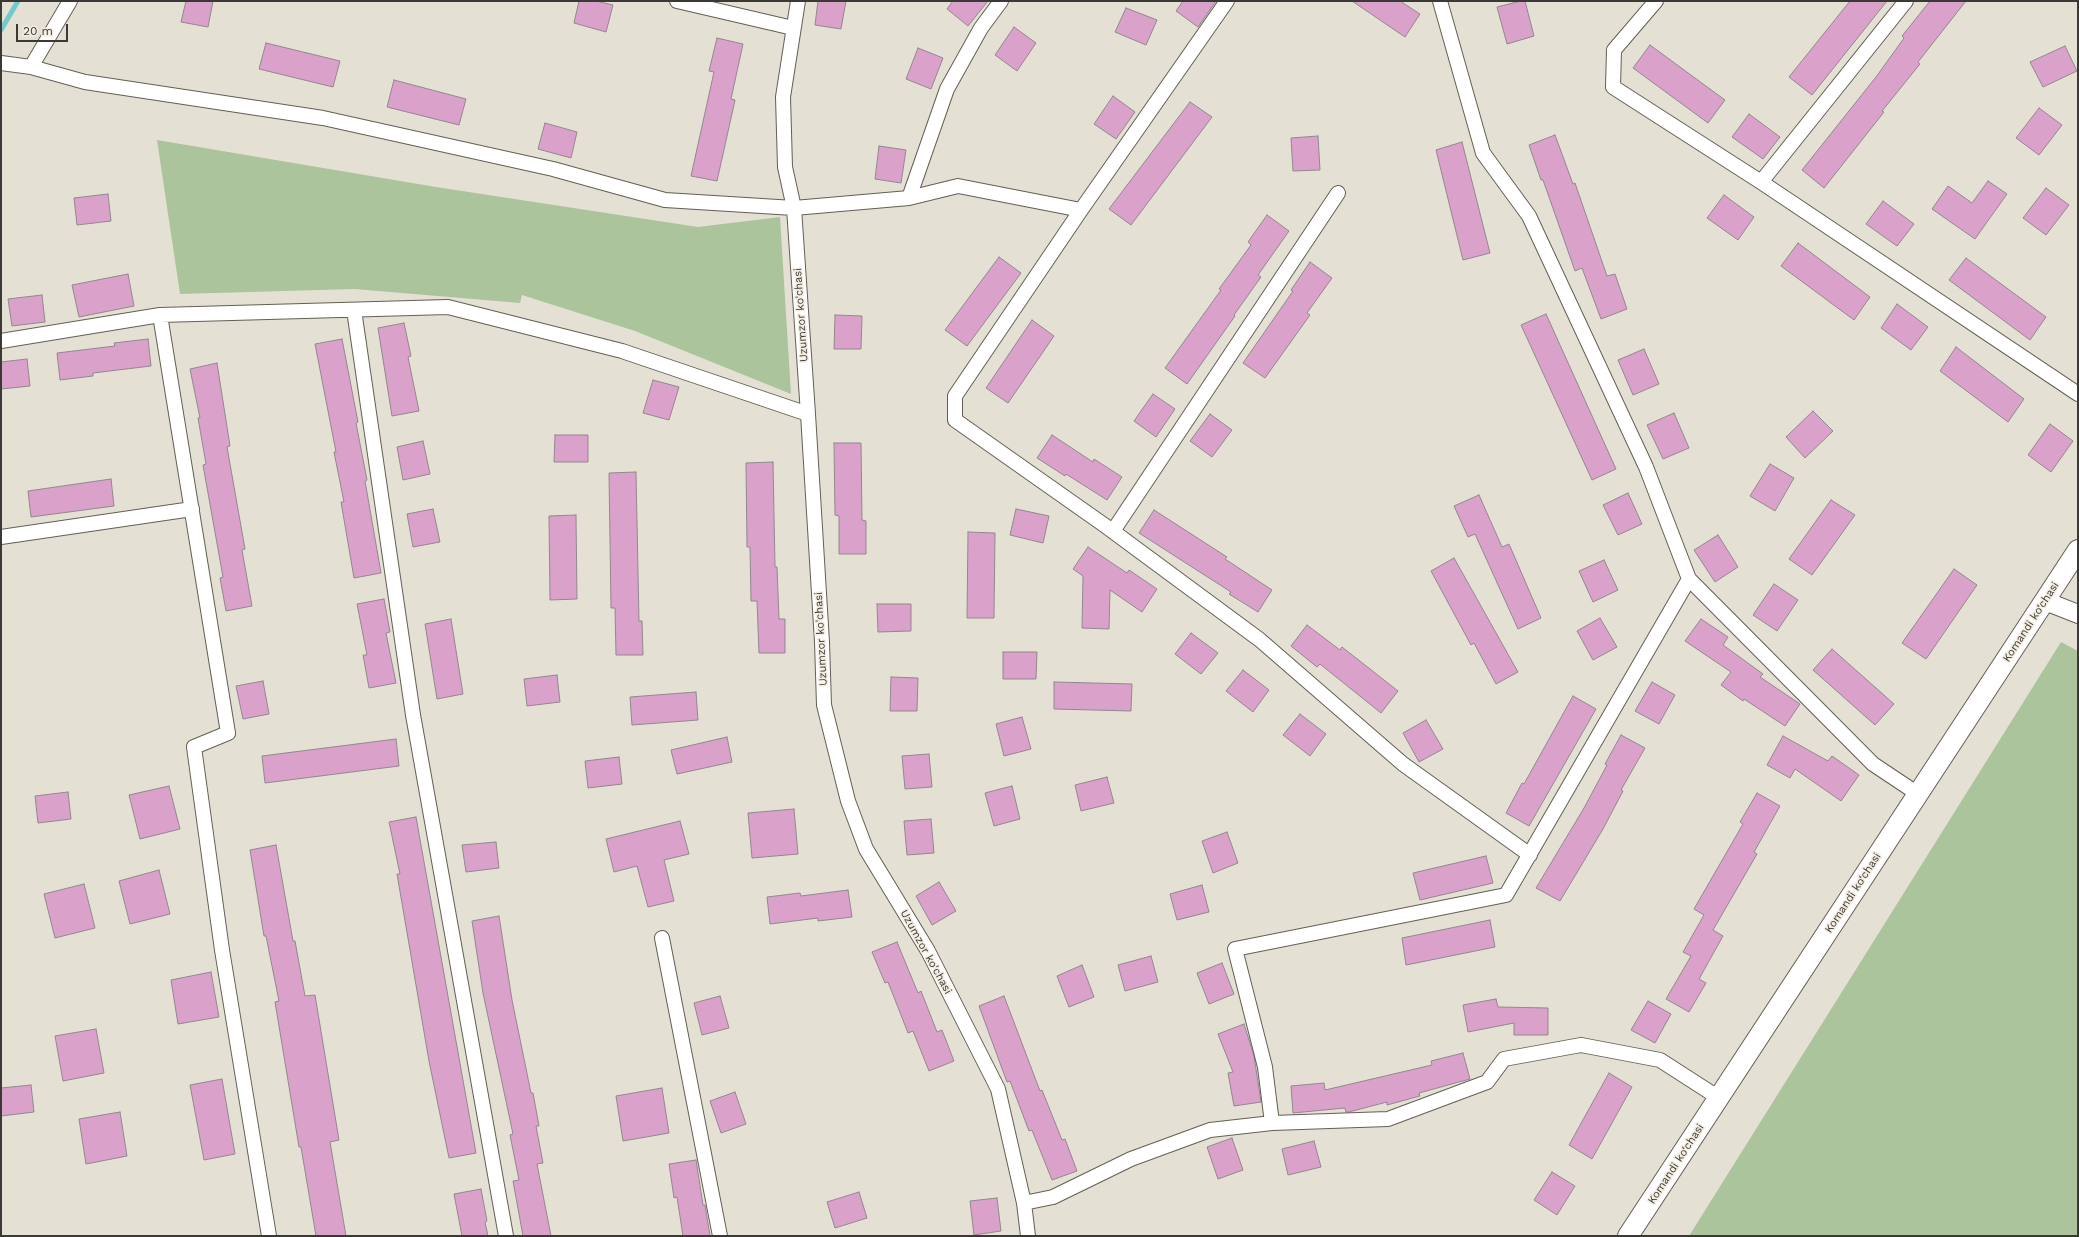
<!DOCTYPE html>
<html>
<head>
<meta charset="utf-8">
<style>
  body { margin:0 }
  #map { position:relative; width:2079px; height:1237px; overflow:hidden; background:#e5e0d4; font-family:"Work Sans",sans-serif }
  canvas { display:block }
  .frame { position:absolute; inset:0; border:2px solid #3b3935; pointer-events:none }
  .scale { position:absolute; left:16px; top:24px; width:52px; height:18px; box-sizing:border-box; border:2px solid #3b3935; border-top:0; padding-left:5px; font-size:12px; line-height:14px; white-space:nowrap; color:#3b3935; -webkit-text-stroke:3px #f3ede1; paint-order:stroke }
</style>
</head>
<body>
<div id="map">
<canvas width="2079" height="1237"></canvas>
<div class="frame"></div>
<div class="scale">20 m</div>
</div>
<script>
const g = document.querySelector('canvas').getContext('2d');
g.lineJoin = 'round';
function paint(path, color) { g.fillStyle = color; g.fill(path, 'evenodd'); }
const poly = rows => new Path2D(rows.map(r => 'M' + r).join(''));
function stroke(path, color, width, dash) { g.strokeStyle = color; g.lineWidth = width; g.lineCap = dash ? 'butt' : 'round'; g.setLineDash(dash || []); g.stroke(path); }
function write(font, color, halo, rows, align = 'center') {
  g.font = font + ' "Work Sans",sans-serif'; g.lineWidth = 3; g.setLineDash([]); g.textBaseline = 'middle'; g.strokeStyle = halo; g.fillStyle = color; for (const [text, x, y, turn = 0] of rows) {
    g.save(); g.translate(x, y); g.rotate((+turn || 0) * Math.PI / 180); g.textAlign = isNaN(turn) ? turn : align; if (halo) g.strokeText(text, 0, 0); g.fillText(text, 0, 0); g.restore();
  }
}
const green = poly([
  [157,140,436,187,698,227,780,217,791,394,635,331,522,295,520,303,355,289,180,294],
  [2061,642,2078,651,2078,1236,1689,1236]
]);
const stream = poly([
  [1,30,18,1]
]);
const building = poly([
  [186,1,213,1,208,27,181,22,186,1],
  [579,1,596,1,613,5,606,32,574,23,579,1],
  [818,1,846,1,841,29,815,25,818,1],
  [953,1,988,1,968,26,947,9,953,1],
  [1183,1,1216,1,1198,27,1176,11,1183,1],
  [1352,1,1400,1,1420,14,1405,37,1352,1],
  [1521,1,1525,1,1534,36,1507,44,1497,7,1521,1],
  [1850,1,1887,1,1812,95,1789,77,1850,1],
  [1930,1,1966,1,1918,62,1920,64,1882,111,1884,112,1824,188,1802,170,1876,77,1904,38,1902,36,1930,1],
  [1126,8,1157,20,1146,45,1115,32,1126,8],
  [1014,27,1036,43,1017,71,995,55,1014,27],
  [717,38,743,44,731,99,735,100,717,181,691,176,714,72,709,71,717,38],
  [266,43,340,61,333,87,259,69,266,43],
  [1650,45,1725,100,1708,123,1633,68,1650,45],
  [2065,46,2077,71,2043,87,2030,62,2065,46],
  [918,48,943,58,931,89,906,79,918,48],
  [394,80,466,99,459,125,387,107,394,80],
  [1113,96,1135,112,1116,139,1094,124,1113,96],
  [1190,102,1212,117,1131,225,1109,209,1190,102],
  [2039,108,2062,125,2039,155,2016,138,2039,108],
  [1749,114,1780,137,1763,159,1732,137,1749,114],
  [545,123,577,132,571,158,538,149,545,123],
  [1555,135,1573,184,1575,183,1607,276,1615,274,1627,309,1601,319,1582,268,1575,271,1543,180,1541,180,1529,145,1555,135],
  [1318,136,1320,170,1293,171,1291,138,1318,136],
  [1462,142,1490,253,1463,260,1436,150,1462,142],
  [879,146,906,150,901,183,875,179,879,146],
  [1988,181,2007,194,1975,239,1932,209,1948,186,1972,203,1988,181],
  [2046,188,2069,205,2046,235,2023,218,2046,188],
  [108,194,111,221,77,225,74,198,108,194],
  [1724,195,1754,217,1738,240,1707,218,1724,195],
  [1883,201,1914,224,1897,246,1866,224,1883,201],
  [1267,215,1289,231,1258,275,1261,277,1234,315,1235,316,1187,384,1165,368,1221,290,1219,289,1251,245,1248,242,1267,215],
  [1798,243,1870,297,1854,320,1781,266,1798,243],
  [999,257,1021,273,967,346,945,330,999,257],
  [1966,258,2046,317,2030,340,1949,280,1966,258],
  [1310,262,1332,278,1307,313,1310,315,1265,378,1243,363,1293,291,1291,290,1310,262],
  [128,274,134,306,79,317,72,285,128,274],
  [42,295,45,322,12,326,8,299,42,295],
  [1897,304,1928,327,1911,350,1881,328,1897,304],
  [1546,314,1616,469,1592,480,1521,325,1546,314],
  [835,315,862,316,861,349,834,349,835,315],
  [1032,320,1054,336,1008,403,986,388,1032,320],
  [404,323,411,356,408,357,419,411,392,416,378,328,404,323],
  [148,339,151,366,93,373,93,376,60,380,57,353,115,346,114,343,148,339],
  [342,339,358,422,356,423,367,480,365,481,381,573,354,578,341,502,344,502,334,452,336,452,315,344,342,339],
  [1956,347,2024,399,2008,422,1940,371,1956,347],
  [1644,349,1659,384,1633,395,1618,360,1644,349],
  [27,359,30,386,1,389,1,362,27,359],
  [217,363,230,446,227,447,245,549,242,550,252,606,226,611,220,578,223,577,203,465,206,464,198,418,200,418,190,369,217,363],
  [653,380,679,387,669,420,643,413,653,380],
  [1153,394,1175,409,1156,437,1134,421,1153,394],
  [1813,411,1833,431,1805,458,1786,437,1813,411],
  [1674,413,1689,448,1663,459,1647,425,1674,413],
  [1210,414,1232,430,1212,457,1190,441,1210,414],
  [2050,424,2073,441,2051,472,2028,455,2050,424],
  [555,435,588,435,588,462,554,462,555,435],
  [1052,435,1093,462,1094,459,1122,477,1107,500,1066,474,1065,476,1037,458,1052,435],
  [423,441,430,474,403,480,397,447,423,441],
  [834,443,861,443,862,520,866,521,866,554,839,554,839,516,835,515,834,443],
  [773,462,775,567,777,567,779,619,785,619,785,653,759,653,757,601,751,601,750,547,747,547,746,463,773,462],
  [1770,464,1794,478,1775,511,1750,496,1770,464],
  [636,472,639,621,642,621,643,655,616,655,615,608,611,608,609,473,636,472],
  [111,479,114,506,31,517,28,491,111,479],
  [1628,493,1642,524,1618,535,1603,505,1628,493],
  [1479,495,1502,547,1509,544,1541,618,1518,629,1475,534,1468,537,1454,506,1479,495],
  [1831,500,1855,515,1812,575,1789,559,1831,500],
  [433,509,440,542,413,547,407,514,433,509],
  [1016,509,1049,516,1043,543,1010,535,1016,509],
  [1154,510,1227,557,1225,559,1272,590,1258,612,1229,594,1231,592,1139,533,1154,510],
  [576,515,577,599,550,600,549,516,576,515],
  [968,532,995,533,994,618,967,618,968,532],
  [1718,535,1738,567,1715,582,1694,550,1718,535],
  [1088,547,1127,573,1129,570,1157,589,1142,612,1110,590,1109,629,1082,628,1083,576,1073,569,1088,547],
  [1454,558,1518,672,1496,684,1474,643,1471,645,1431,571,1454,558],
  [1604,560,1618,590,1593,602,1579,571,1604,560],
  [1954,569,1977,585,1926,659,1902,643,1954,569],
  [1774,584,1798,600,1777,631,1753,615,1774,584],
  [384,599,390,632,386,633,396,683,369,688,363,655,367,655,357,604,384,599],
  [877,604,911,604,911,631,878,632,877,604],
  [1600,618,1617,647,1593,660,1577,631,1600,618],
  [451,619,463,694,437,699,425,624,451,619],
  [1701,619,1728,637,1723,645,1763,674,1760,677,1800,704,1785,726,1744,699,1743,701,1721,685,1731,672,1685,641,1701,619],
  [1307,625,1340,650,1342,647,1398,691,1381,713,1320,664,1317,667,1291,646,1307,625],
  [1191,633,1218,653,1201,674,1175,654,1191,633],
  [1832,649,1894,704,1875,725,1813,670,1832,649],
  [1003,652,1037,652,1036,679,1003,679,1003,652],
  [1243,670,1269,690,1253,712,1226,691,1243,670],
  [557,675,560,702,527,706,524,679,557,675],
  [891,677,918,678,917,711,890,711,891,677],
  [263,681,269,714,243,719,236,686,263,681],
  [1054,682,1132,684,1131,711,1054,709,1054,682],
  [1652,682,1675,695,1659,724,1635,711,1652,682],
  [696,692,698,720,632,725,630,697,696,692],
  [1573,696,1596,709,1529,826,1506,813,1522,783,1524,784,1573,696],
  [1300,714,1326,734,1310,756,1283,735,1300,714],
  [1022,717,1031,749,1004,756,996,724,1022,717],
  [1426,720,1443,749,1419,762,1403,733,1426,720],
  [1621,735,1645,748,1621,790,1623,791,1603,829,1560,901,1536,888,1584,808,1607,765,1605,764,1621,735],
  [1783,736,1828,761,1832,756,1859,775,1841,801,1795,769,1790,778,1767,765,1783,736],
  [727,737,732,762,677,774,671,750,727,737],
  [396,739,399,766,265,783,262,756,396,739],
  [929,754,932,787,905,789,902,756,929,754],
  [619,757,622,784,588,788,585,761,619,757],
  [1107,777,1114,803,1081,811,1075,785,1107,777],
  [169,786,180,829,140,839,129,795,169,786],
  [1012,786,1020,819,994,826,985,793,1012,786],
  [68,792,71,819,38,823,35,796,68,792],
  [1757,793,1780,806,1754,852,1757,854,1713,930,1723,936,1699,979,1706,983,1689,1012,1666,999,1691,956,1683,952,1704,915,1694,909,1743,824,1740,822,1757,793],
  [794,809,798,854,752,858,748,813,794,809],
  [416,817,476,1153,449,1158,429,1061,397,874,400,874,389,822,416,817],
  [931,819,934,853,907,855,904,821,931,819],
  [680,821,689,854,664,860,674,901,648,907,637,866,614,872,606,839,680,821],
  [1227,832,1238,863,1213,873,1202,841,1227,832],
  [496,842,499,868,466,872,462,845,496,842],
  [276,845,293,941,295,941,305,996,315,995,339,1140,330,1142,346,1236,316,1236,301,1147,299,1147,275,1002,279,1001,266,936,264,936,250,850,276,845],
  [1486,856,1493,883,1420,900,1413,873,1486,856],
  [159,870,170,914,130,924,119,881,159,870],
  [939,882,956,911,932,925,916,896,939,882],
  [84,884,95,928,55,938,44,894,84,884],
  [1202,885,1209,912,1177,920,1170,894,1202,885],
  [848,890,852,917,818,921,818,918,770,924,767,897,800,893,801,896,848,890],
  [499,916,512,1000,531,1093,533,1093,539,1126,536,1126,543,1163,537,1164,551,1236,523,1236,513,1181,519,1180,510,1135,513,1134,483,993,472,921,499,916],
  [1490,920,1495,947,1406,965,1402,938,1490,920],
  [897,942,918,993,921,991,937,1032,942,1030,954,1061,929,1071,913,1031,908,1033,888,982,885,983,872,952,897,942],
  [1151,956,1158,982,1125,991,1118,965,1151,956],
  [1222,963,1234,994,1209,1004,1197,973,1222,963],
  [1082,965,1094,997,1069,1007,1057,976,1082,965],
  [211,972,219,1017,178,1024,171,980,211,972],
  [720,996,729,1028,702,1035,694,1003,720,996],
  [1004,996,1040,1091,1042,1090,1062,1140,1065,1139,1077,1171,1052,1180,1032,1130,1029,1131,1010,1081,1007,1082,979,1006,1004,996],
  [1496,999,1498,1007,1548,1008,1548,1035,1514,1035,1514,1023,1468,1032,1463,1005,1496,999],
  [1648,1001,1671,1014,1655,1043,1631,1030,1648,1001],
  [1244,1024,1254,1056,1261,1102,1234,1106,1228,1073,1233,1072,1218,1034,1244,1024],
  [96,1029,104,1073,63,1081,55,1036,96,1029],
  [1463,1053,1470,1079,1419,1093,1420,1096,1387,1105,1387,1102,1349,1112,1346,1112,1345,1108,1293,1113,1291,1086,1324,1083,1325,1090,1432,1065,1431,1061,1463,1053],
  [1609,1073,1632,1087,1592,1159,1569,1145,1609,1073],
  [222,1079,235,1154,204,1160,190,1085,222,1079],
  [31,1085,34,1112,1,1116,1,1088,31,1085],
  [662,1088,669,1133,623,1141,616,1096,662,1088],
  [735,1092,746,1124,721,1133,710,1101,735,1092],
  [120,1112,127,1156,86,1164,79,1119,120,1112],
  [1232,1138,1243,1170,1218,1179,1207,1147,1232,1138],
  [1314,1141,1321,1167,1288,1175,1282,1149,1314,1141],
  [696,1160,703,1205,705,1205,710,1236,683,1236,677,1197,674,1198,669,1164,696,1160],
  [1552,1172,1575,1186,1557,1215,1534,1200,1552,1172],
  [481,1189,487,1221,485,1222,488,1236,462,1236,454,1194,481,1189],
  [859,1192,867,1218,835,1228,827,1202,859,1192],
  [997,1198,1001,1231,974,1235,970,1201,997,1198]
]);
const minor = poly([
  [677,1,793,28],
  [798,1,783,97,785,167,794,208,808,414,822,642,824,705,848,801,866,849,928,951,998,1089,1024,1203,1028,1236],
  [1227,1,1081,210,955,396,955,420,1107,527,1260,640,1403,764,1530,855],
  [1440,1,1483,153,1529,216,1646,467,1689,579,1873,764,1918,794],
  [1656,1,1614,50,1613,87,1761,182,2078,394],
  [1,63,31,67,85,82,323,118,553,169,665,200,794,208,909,198,958,186,1081,210],
  [31,67,70,1],
  [1761,182,1906,1],
  [909,198,947,89,981,28,1001,1],
  [354,310,413,715,506,1236],
  [160,315,228,733,194,747,222,950,269,1236],
  [1,341,160,315,448,307,622,351,808,414],
  [1113,531,1338,193],
  [1,537,192,509],
  [662,938,720,1236],
  [1272,1123,1265,1067,1235,949,1506,895,1689,579],
  [1024,1203,1053,1197,1131,1159,1210,1130,1272,1123,1388,1119,1487,1082,1504,1059,1581,1045,1660,1060,1719,1098]
]);
const tertiary = poly([
  [2045,601,2078,614]
]);
const secondary = poly([
  [1628,1236,2078,550]
]);
const streetNames = [
  ["Uzumzor ko'chasi",801,315,-94],
  ["Komandi ko‘chasi",2031,622,-57],
  ["Uzumzor ko'chasi",821,639,-93],
  ["Komandi ko‘chasi",1853,893,-57],
  ["Uzumzor ko'chasi",926,952,61],
  ["Komandi ko‘chasi",1676,1164,-57]
];
paint(green, '#acc49c');
stroke(stream, '#72cacc', 5);
paint(building, '#daa1ca');
stroke(building, '#92878e', 1);
stroke(minor, '#645f55', 16);
stroke(tertiary, '#645f55', 20);
stroke(secondary, '#645f55', 22);
stroke(minor, '#fff', 14);
stroke(tertiary, '#fff', 18);
stroke(secondary, '#fff', 20);
write('11px', '#3b3935', '#f3ede1', streetNames);
</script>
</body>
</html>
